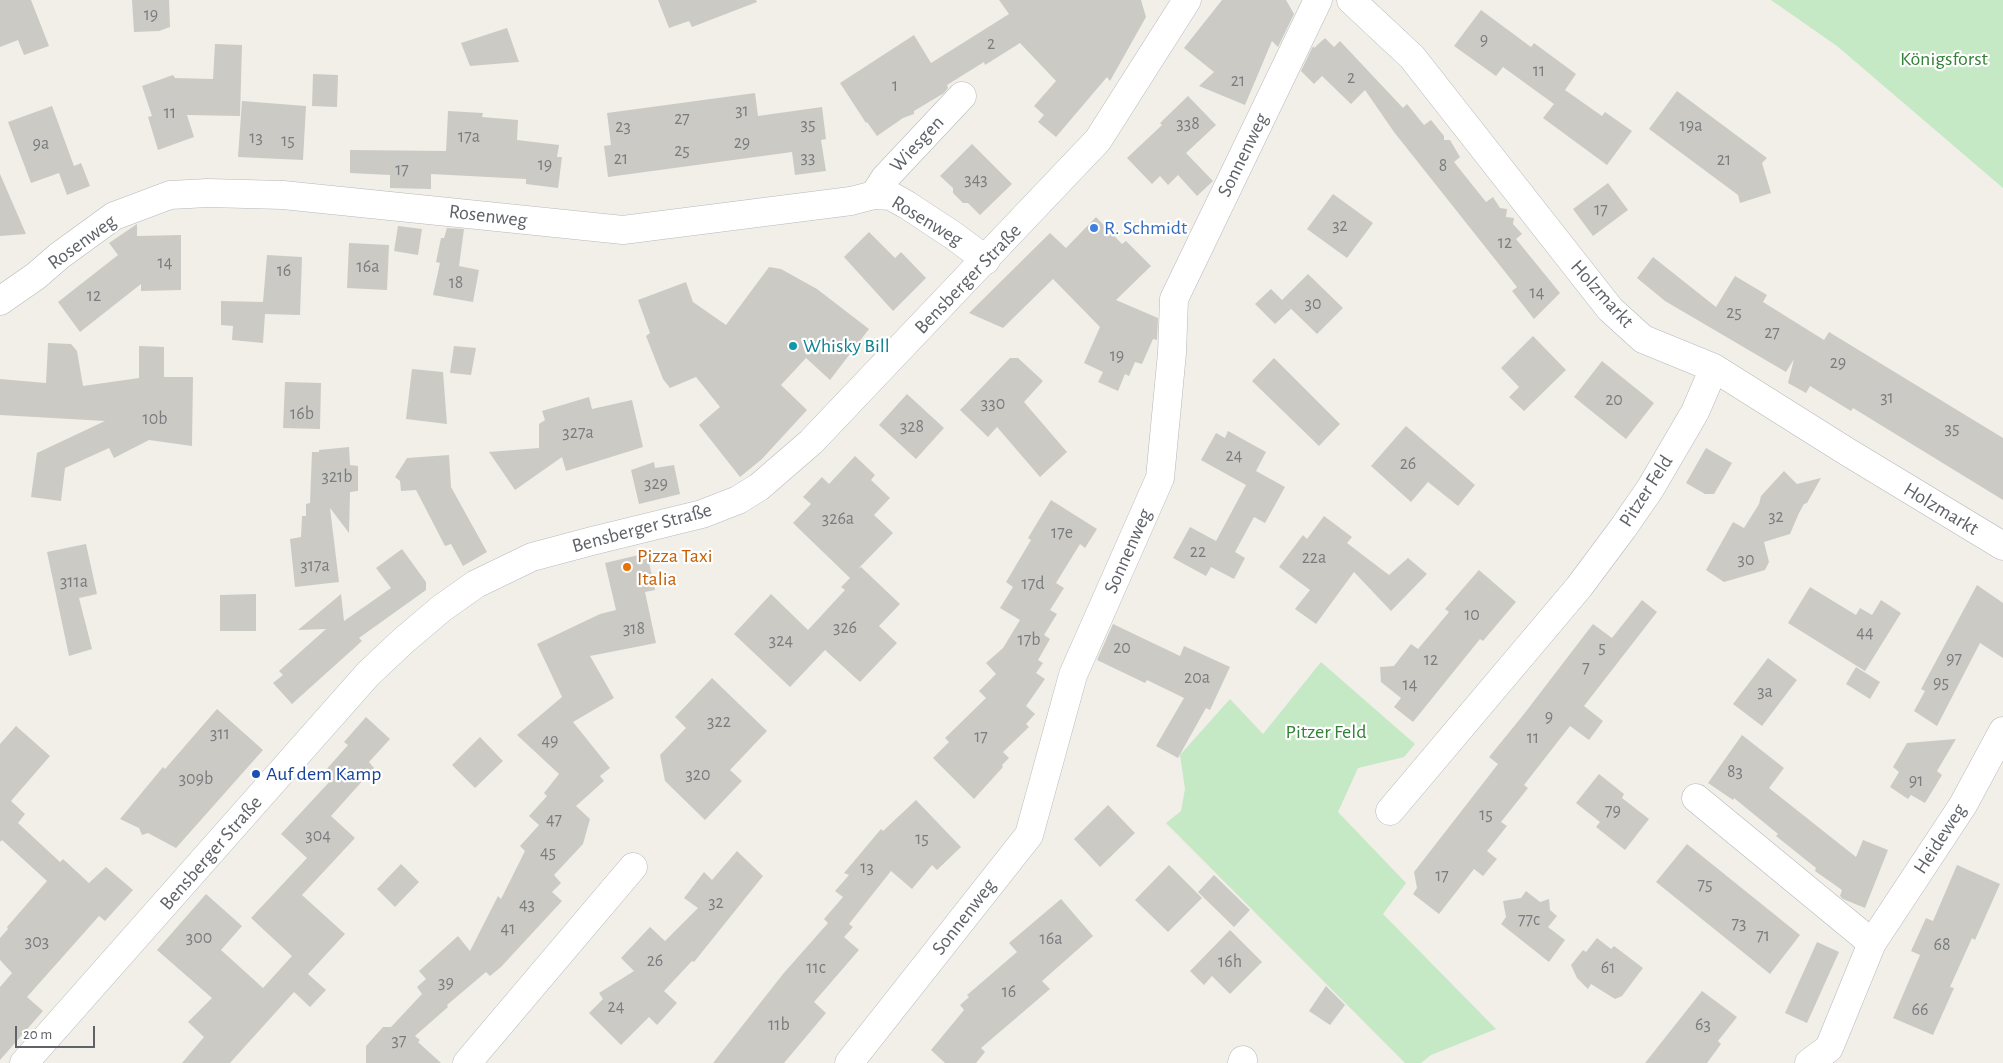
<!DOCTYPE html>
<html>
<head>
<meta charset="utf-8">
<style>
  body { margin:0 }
  #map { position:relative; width:2003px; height:1063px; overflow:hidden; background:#f1efe8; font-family:"Alegreya Sans",sans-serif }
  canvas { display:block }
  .scale { position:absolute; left:15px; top:1026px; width:80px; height:22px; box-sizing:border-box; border:2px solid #5f6368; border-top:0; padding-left:6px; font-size:15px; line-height:18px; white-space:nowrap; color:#5f6368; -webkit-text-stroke:4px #fff; paint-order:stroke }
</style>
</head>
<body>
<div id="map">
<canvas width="2003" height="1063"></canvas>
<div class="scale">20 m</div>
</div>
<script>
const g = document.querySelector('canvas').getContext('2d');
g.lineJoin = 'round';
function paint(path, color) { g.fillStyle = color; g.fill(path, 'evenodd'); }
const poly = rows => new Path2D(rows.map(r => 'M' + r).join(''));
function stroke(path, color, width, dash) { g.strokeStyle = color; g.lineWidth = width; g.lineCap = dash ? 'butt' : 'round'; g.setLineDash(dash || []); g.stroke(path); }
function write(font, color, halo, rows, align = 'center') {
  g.font = font + ' "Alegreya Sans",sans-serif'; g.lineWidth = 4.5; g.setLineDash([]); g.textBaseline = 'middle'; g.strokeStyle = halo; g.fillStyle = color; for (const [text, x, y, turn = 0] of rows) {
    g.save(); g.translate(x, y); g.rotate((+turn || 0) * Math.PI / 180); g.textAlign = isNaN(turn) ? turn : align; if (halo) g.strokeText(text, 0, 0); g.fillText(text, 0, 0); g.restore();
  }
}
const green = poly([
  [1771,0,2003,0,2003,188,1837,46],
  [1321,662,1415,744,1404,757,1358,768,1338,812,1406,883,1383,914,1496,1029,1431,1055,1421,1063,1405,1063,1166,823,1181,811,1185,789,1180,755,1230,699,1263,734]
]);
const building = poly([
  [0,0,31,0,49,46,24,55,18,40,0,47],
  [132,0,169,0,170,27,159,31,134,32],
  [658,0,756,0,757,2,692,27,689,21,669,28],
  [999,0,1141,0,1146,17,1110,81,1107,77,1056,137,1038,122,1044,115,1034,106,1056,81,1020,43,985,65,984,62,947,85,948,88,944,93,914,111,914,114,903,118,877,136,867,122,866,123,840,83,914,35,931,63,1009,14],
  [1222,0,1286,0,1294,14,1278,47,1272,41,1245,105,1199,86,1214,72,1184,48],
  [1481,10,1531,47,1534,43,1576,74,1565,90,1602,116,1605,112,1632,131,1607,165,1543,118,1554,104,1503,67,1496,76,1454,46],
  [507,28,519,62,470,66,461,43],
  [1325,38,1334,47,1340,41,1403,108,1407,104,1424,125,1431,120,1444,136,1444,140,1450,140,1460,157,1454,162,1486,202,1493,197,1500,208,1507,209,1506,217,1514,218,1513,224,1522,234,1516,239,1560,293,1534,319,1512,291,1517,287,1394,132,1365,90,1351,104,1322,76,1314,84,1301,71,1313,46,1314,48],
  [215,44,242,45,240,116,187,115,194,137,158,150,148,117,152,116,142,86,173,75,175,78,213,79],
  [313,74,338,75,337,107,312,106],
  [1677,91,1767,158,1762,163,1771,193,1740,203,1738,195,1649,129],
  [755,93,758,116,822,107,826,139,821,140,826,171,795,175,792,152,608,177,604,146,611,145,607,113],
  [1188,96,1216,125,1186,153,1213,181,1197,196,1178,175,1168,185,1160,176,1152,184,1127,158,1162,125,1160,123],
  [242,101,306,106,303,160,238,157],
  [52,106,74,166,81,163,90,186,67,195,59,173,31,183,8,122],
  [448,111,483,113,482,117,518,120,517,140,559,145,557,157,562,157,558,188,526,184,526,179,431,174,431,189,390,188,390,175,350,173,350,150,446,151],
  [972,144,1012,184,980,215,968,203,963,203,953,193,953,188,940,176],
  [0,174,26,234,0,236],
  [1608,183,1628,210,1593,236,1573,209],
  [1333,194,1373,223,1347,258,1307,229],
  [1096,217,1122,244,1126,241,1151,266,1116,300,1158,318,1157,340,1153,339,1142,364,1135,362,1129,376,1125,374,1118,391,1098,382,1103,372,1084,363,1100,327,1053,279,1003,328,969,313,1050,233,1066,248],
  [137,224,137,236,181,235,181,290,141,291,141,284,80,332,58,302,118,255,109,243],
  [398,226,422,229,418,255,394,251],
  [447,228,464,229,459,266,479,270,473,302,433,295,440,263,436,262,441,238,444,238],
  [869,232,895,258,901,252,926,278,893,311,844,257],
  [349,243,389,245,387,290,347,288],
  [267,255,302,257,300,315,265,314,263,343,232,340,233,326,221,325,221,301,263,302],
  [1653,257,1716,307,1735,276,1767,295,1763,302,1824,340,1829,332,2003,438,2003,500,1853,408,1851,411,1810,386,1806,393,1788,383,1794,359,1786,372,1665,301,1637,278],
  [769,267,781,269,817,289,869,329,830,380,806,358,781,385,807,410,762,459,740,477,699,425,720,407,696,377,670,388,663,379,646,336,650,333,638,300,686,282,693,302,726,325],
  [1308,274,1343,308,1317,334,1282,300],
  [1271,289,1291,309,1275,324,1255,304],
  [1533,336,1566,370,1524,411,1509,397,1519,387,1501,368],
  [48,343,71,344,77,351,83,386,139,378,139,346,164,347,164,377,193,377,192,446,149,440,114,458,109,448,65,468,61,501,31,497,37,453,105,421,0,415,0,379,46,383],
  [454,346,476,348,471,375,450,373],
  [1010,358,1018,358,1043,381,1024,402,1067,452,1040,477,997,427,988,437,960,410],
  [1274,358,1340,424,1319,446,1252,381],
  [1602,361,1654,403,1626,439,1574,397],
  [412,369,443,372,447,424,406,419],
  [285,382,321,383,320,429,283,428],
  [907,394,944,428,916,459,879,425],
  [589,397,592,409,632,400,643,447,566,471,562,457,515,490,489,452,539,448,539,424,545,420,542,411],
  [1406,426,1475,485,1458,506,1428,482,1411,502,1371,466],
  [1228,431,1266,452,1256,471,1285,487,1265,523,1254,517,1235,552,1245,558,1234,579,1211,567,1206,576,1173,558,1190,527,1216,541,1246,485,1201,460,1216,433,1225,438],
  [349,447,350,465,358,466,358,491,350,492,349,533,330,508,339,582,295,587,290,539,301,537,302,516,306,516,306,504,310,503,312,452,319,452,319,450],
  [1706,448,1732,463,1714,494,1705,494,1686,483],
  [449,455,451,487,487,552,463,566,451,544,445,546,416,490,401,491,400,481,395,477,407,458],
  [855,456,875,475,871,480,890,498,874,515,893,533,858,569,861,567,900,604,879,626,897,643,860,682,825,650,790,687,734,634,771,594,808,630,845,590,841,587,850,578,793,523,811,504,803,497,822,477,829,484],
  [654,462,655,468,674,465,680,494,639,504,631,470],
  [1784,471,1797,484,1821,478,1807,503,1804,504,1799,513,1790,534,1764,542,1769,562,1765,570,1724,582,1706,570,1733,522,1744,528,1759,504,1761,496],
  [1051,500,1097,529,1085,548,1080,544,1056,583,1064,588,1050,610,1057,614,1044,635,1050,639,1038,660,1043,663,1036,673,1045,679,1026,706,1035,714,1026,724,1029,727,1003,752,1009,758,1002,765,1003,767,974,799,933,758,949,742,945,738,986,698,979,691,996,674,986,663,1003,648,1020,620,1000,608,1013,587,1006,582,1031,540,1028,538],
  [1324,516,1352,537,1347,543,1389,575,1408,558,1427,574,1391,611,1354,572,1316,624,1295,609,1310,590,1279,567,1303,535,1307,539],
  [86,544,97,594,79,598,92,649,69,656,47,552],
  [402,549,426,582,426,590,359,638,362,641,292,704,273,683,283,675,279,671,326,629,298,630,341,594,344,621,391,588,376,568],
  [647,553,655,590,645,592,656,643,590,656,614,698,573,722,610,768,600,776,604,781,576,806,590,819,583,844,554,875,561,883,552,892,562,901,501,967,490,976,486,972,447,1005,448,1007,415,1036,420,1040,418,1042,441,1063,366,1063,366,1046,383,1027,391,1027,422,994,417,987,426,979,419,971,458,936,470,951,498,896,501,899,525,851,520,846,539,825,529,816,547,796,544,793,559,774,517,735,562,697,537,644,600,614,616,610,605,563],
  [1479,570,1516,602,1483,641,1480,639,1413,722,1394,707,1401,698,1381,682,1380,667,1394,666,1411,644,1418,649,1449,612,1445,609],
  [1977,585,2003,603,2003,658,1980,643,1937,726,1914,711,1925,691,1921,689],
  [1810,587,1856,615,1860,608,1872,615,1881,600,1901,613,1865,671,1788,623],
  [256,594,256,631,220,631,220,595],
  [1642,600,1657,612,1584,706,1603,721,1589,740,1570,726,1524,785,1528,788,1501,822,1507,826,1487,851,1497,859,1483,876,1474,869,1439,914,1413,894,1417,888,1414,872,1498,764,1489,757,1524,714,1593,624,1612,638],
  [1113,624,1180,656,1184,646,1230,667,1210,710,1206,708,1178,758,1156,746,1184,698,1147,680,1145,683,1097,660],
  [1768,658,1797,680,1762,726,1733,704],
  [1856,667,1880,682,1870,699,1846,684],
  [712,678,767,731,730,770,742,781,705,820,665,781,660,755,686,728,675,717],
  [217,709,263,750,176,848,148,833,142,835,139,828,120,819,163,767,165,769],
  [366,717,390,739,369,762,374,768,331,816,355,838,302,895,345,934,308,974,326,990,310,1007,294,992,230,1063,182,1063,204,1037,188,1022,212,998,157,950,206,894,242,926,221,950,263,988,292,956,251,918,307,858,281,834,332,779,324,772,348,745,344,742],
  [16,726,50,756,11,801,25,814,18,823,60,862,63,859,89,883,106,867,133,890,105,921,99,916,27,997,43,1011,0,1060,0,987,12,973,0,960,0,938,8,929,7,927,47,881,2,840,0,842,0,744],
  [1742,735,1784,768,1769,788,1856,857,1863,840,1888,850,1865,908,1843,899,1840,896,1842,890,1815,871,1816,868,1776,836,1778,834,1734,798,1733,800,1708,783],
  [480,737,503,761,475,788,452,765],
  [1956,739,1937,771,1942,775,1925,803,1911,795,1908,799,1890,787,1899,772,1893,767,1907,743],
  [1599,774,1624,794,1622,798,1649,819,1625,850,1596,827,1600,822,1576,803],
  [916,800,961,847,937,870,932,865,912,889,891,871,849,924,853,927,844,937,859,950,814,1002,826,1013,784,1063,713,1063,783,974,828,923,824,919,843,897,835,891,849,875,844,873,881,829,883,831],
  [1108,805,1135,833,1100,867,1074,839],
  [1687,844,1800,935,1770,974,1656,882],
  [737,851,763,876,694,962,692,961,664,991,677,1003,657,1025,649,1017,621,1045,589,1013,603,999,599,993,634,971,621,958,650,927,665,941,698,908,684,898,704,872,712,880],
  [401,864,419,882,395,907,377,889],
  [1169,865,1202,898,1168,932,1135,900],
  [1957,865,2000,884,1975,940,1972,938,1950,987,1954,988,1933,1035,1893,1018,1920,955,1911,951,1926,918,1933,921],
  [1214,875,1250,910,1234,927,1198,892],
  [1526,891,1540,902,1549,899,1550,910,1557,916,1548,927,1565,940,1549,962,1501,924,1506,917,1503,901,1521,898],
  [1061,899,1093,936,1042,981,1050,989,981,1048,985,1052,976,1063,945,1063,931,1050,964,1010,960,1005,969,997,967,995,1017,952,1009,943],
  [1230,930,1262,962,1230,994,1212,976,1204,985,1190,971],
  [1597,938,1611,949,1614,946,1643,968,1622,996,1615,999,1591,984,1588,989,1577,978,1571,965,1583,950,1586,952],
  [1817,942,1839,952,1807,1023,1785,1013],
  [1326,986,1345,1005,1330,1025,1309,1011],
  [1702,991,1737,1017,1718,1041,1721,1044,1707,1063,1645,1063]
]);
const street = poly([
  [1351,0,1412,57,1610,309,1643,339,1714,368,1846,451,2003,546],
  [874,195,885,178,962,96],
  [0,301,36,276,59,256,114,216,170,195,208,193,283,195,623,230,851,201,874,195,891,196,907,205,954,236,986,260],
  [1696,798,1872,943],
  [1390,811,1579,587,1623,528,1650,489,1695,412,1714,368],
  [467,1063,633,867],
  [849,1063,1029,835,1073,675,1160,478,1172,353,1174,299,1318,0],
  [1242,1063,1243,1060],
  [1809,1063,1829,1048,1872,943,1963,805,2003,731]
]);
const secondary = poly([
  [24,1063,368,674,403,641,442,608,476,584,532,557,592,541,702,514,738,500,759,487,811,442,1098,140,1187,0]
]);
const markers = [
  [1094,228,5,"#3f7fe0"],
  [793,346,5,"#0f9aa8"],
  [627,567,5,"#e8710a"],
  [256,774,5,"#1a4fb4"]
];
const numberNames = [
  ["19",151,15],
  ["9",1484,40],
  ["2",991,44],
  ["11",1539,71],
  ["2",1351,78],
  ["21",1238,81],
  ["1",895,86],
  ["31",742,111],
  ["11",170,113],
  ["27",682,119],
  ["338",1188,124],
  ["35",808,125],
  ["19a",1691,126],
  ["23",623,127],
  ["17a",469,137],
  ["13",256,138],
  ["15",288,141],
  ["29",742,143],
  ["9a",41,144],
  ["25",682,151],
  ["33",808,158],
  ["21",621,159],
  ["21",1724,160],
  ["19",545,165],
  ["8",1443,166],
  ["17",402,170],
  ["343",976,180],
  ["17",1601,210],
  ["32",1340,226],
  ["12",1505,243],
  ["14",165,263],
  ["16a",368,267],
  ["16",284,271],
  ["18",456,283],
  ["14",1537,293],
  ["12",94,296],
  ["30",1313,304],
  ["25",1734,313],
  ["27",1772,333],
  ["19",1117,356],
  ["29",1838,363],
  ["31",1887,398],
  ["20",1614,400],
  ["330",993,404],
  ["16b",302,414],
  ["10b",155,419],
  ["328",912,427],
  ["35",1952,429],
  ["327a",578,433],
  ["24",1234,456],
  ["26",1408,464],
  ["321b",337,477],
  ["329",656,484],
  ["32",1776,517],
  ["326a",838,519],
  ["17e",1062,533],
  ["22",1198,552],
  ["22a",1314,558],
  ["30",1746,560],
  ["317a",315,566],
  ["311a",74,582],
  ["17d",1033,584],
  ["10",1472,615],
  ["326",845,628],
  ["318",634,629],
  ["44",1865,633],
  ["17b",1029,640],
  ["324",781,641],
  ["20",1122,648],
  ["5",1602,648],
  ["97",1954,659],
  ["12",1431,660],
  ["7",1586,668],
  ["20a",1197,678],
  ["95",1941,683],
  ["14",1410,685],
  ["3a",1765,692],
  ["9",1549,717],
  ["322",719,722],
  ["311",220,734],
  ["17",981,737],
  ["11",1533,738],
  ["49",550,741],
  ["83",1735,772],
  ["320",698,775],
  ["309b",196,779],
  ["91",1916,781],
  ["79",1613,811],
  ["15",1486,815],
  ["47",554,820],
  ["304",318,836],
  ["15",922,839],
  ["45",548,853],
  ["13",867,868],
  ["17",1442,876],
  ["75",1705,885],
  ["32",716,903],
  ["43",527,905],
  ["77c",1529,920],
  ["73",1739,924],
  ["41",508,929],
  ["71",1763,936],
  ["300",199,938],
  ["16a",1051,939],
  ["303",37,942],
  ["68",1942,945],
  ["26",655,961],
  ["16h",1230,962],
  ["11c",816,968],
  ["61",1608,968],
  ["39",446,983],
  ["16",1009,992],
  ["24",616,1007],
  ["66",1920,1010],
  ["11b",779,1025],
  ["63",1703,1025],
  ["37",399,1041]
];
const parkNames = [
  ["Königsforst",1944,59],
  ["Pitzer Feld",1326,732]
];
const streetNames = [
  ["Wiesgen",917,144,-47],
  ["Sonnenweg",1243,155,-64],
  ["Rosenweg",488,216,7],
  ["Rosenweg",927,221,31],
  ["Rosenweg",82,242,-36],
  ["Bensberger Straße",968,279,-46],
  ["Holzmarkt",1602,294,48],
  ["Pitzer Feld",1646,491,-57],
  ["Holzmarkt",1941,509,31],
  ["Bensberger Straße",642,528,-15],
  ["Sonnenweg",1128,551,-66],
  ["Heideweg",1940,839,-57],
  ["Bensberger Straße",211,853,-49],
  ["Sonnenweg",964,917,-52]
];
const shopNames = [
  ["R. Schmidt",1104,228]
];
const cultureNames = [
  ["Whisky Bill",803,346]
];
const foodNames = [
  ["Pizza Taxi",637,556],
  ["Italia",637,579]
];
const transitNames = [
  ["Auf dem Kamp",266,774]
];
paint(green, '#c5e8c5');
paint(building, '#cccac5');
stroke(street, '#b5b8bc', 29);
stroke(secondary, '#b6babf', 29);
stroke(street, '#fff', 28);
stroke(secondary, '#fff', 28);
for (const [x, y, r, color] of markers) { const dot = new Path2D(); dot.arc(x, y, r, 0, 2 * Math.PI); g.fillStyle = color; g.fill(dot); stroke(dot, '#fff', 2); }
write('18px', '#7a7d7f', null, numberNames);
write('20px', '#348238', '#fff', parkNames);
write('20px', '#5f6368', '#fff', streetNames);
write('20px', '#366cbe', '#fff', shopNames, 'left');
write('20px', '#0d838f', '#fff', cultureNames, 'left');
write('20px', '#c56008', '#fff', foodNames, 'left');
write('20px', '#164399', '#fff', transitNames, 'left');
</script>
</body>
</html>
